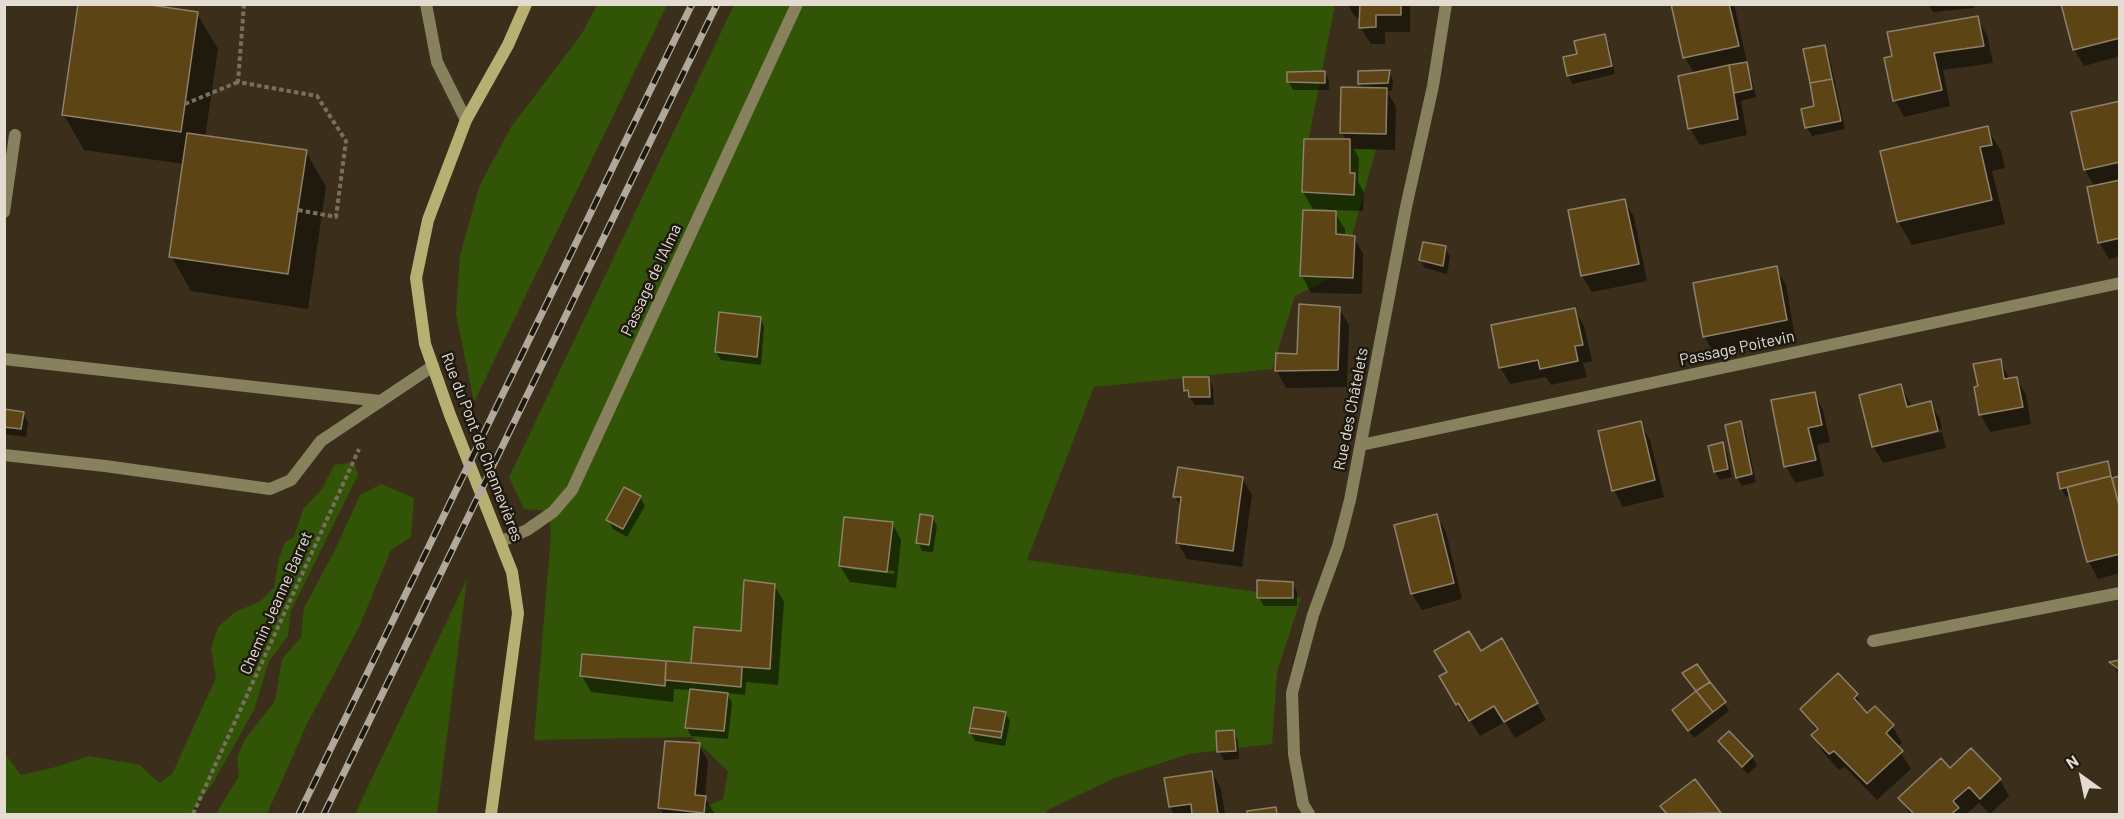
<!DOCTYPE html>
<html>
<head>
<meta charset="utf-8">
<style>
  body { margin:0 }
  #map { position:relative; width:2124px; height:819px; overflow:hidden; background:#3b2f1c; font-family:Barlow,sans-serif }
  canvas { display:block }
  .frame { position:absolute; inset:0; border:6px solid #e4dcd1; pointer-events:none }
  .north { position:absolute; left:2052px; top:747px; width:60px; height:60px; -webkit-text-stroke:4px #1d1810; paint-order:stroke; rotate:327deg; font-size:16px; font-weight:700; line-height:24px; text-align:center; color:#e4dcd1 }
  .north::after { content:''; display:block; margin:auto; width:21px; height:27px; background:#e4dcd1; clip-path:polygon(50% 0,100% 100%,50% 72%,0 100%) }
</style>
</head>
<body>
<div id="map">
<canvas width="2124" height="819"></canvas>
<div class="frame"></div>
<div class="north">N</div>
</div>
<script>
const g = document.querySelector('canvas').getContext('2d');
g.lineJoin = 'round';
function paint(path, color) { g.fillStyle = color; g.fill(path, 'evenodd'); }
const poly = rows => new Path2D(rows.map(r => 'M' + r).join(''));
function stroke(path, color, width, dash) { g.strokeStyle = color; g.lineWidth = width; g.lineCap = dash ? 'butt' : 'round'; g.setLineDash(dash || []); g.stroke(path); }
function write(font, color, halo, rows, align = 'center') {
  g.font = font + ' Barlow,sans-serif'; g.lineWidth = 5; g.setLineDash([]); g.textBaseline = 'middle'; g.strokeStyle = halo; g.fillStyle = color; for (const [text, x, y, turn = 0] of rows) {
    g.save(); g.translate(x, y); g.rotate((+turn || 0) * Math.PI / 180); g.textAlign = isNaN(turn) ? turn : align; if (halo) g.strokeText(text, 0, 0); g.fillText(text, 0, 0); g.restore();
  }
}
const green = poly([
  [597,5,667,5,474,402,456,314,460,256,479,187,511,127,581,35],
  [734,5,1335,5,1307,147,1376,149,1349,247,1335,276,1295,296,1272,369,1094,387,1027,560,1301,598,1277,672,1272,744,1189,754,1112,779,1046,811,1047,814,689,814,723,799,728,771,692,737,534,740,551,535,549,511,524,509,509,477],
  [354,462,358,475,291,611,288,636,269,661,254,710,213,783,190,814,5,814,5,754,21,775,56,767,89,756,140,765,159,783,172,774,216,678,211,648,218,627,234,613,262,600,274,587,279,558,285,542,294,537,303,509,322,489,334,465],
  [381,484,414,498,411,537,391,550,359,627,307,724,267,814,216,814,239,776,237,758,245,739,275,701,282,659,301,637,304,608,334,552,360,495],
  [467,579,437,814,355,814]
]);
const shadow = poly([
  [1348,4,1410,4,1410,32,1385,32,1385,44,1371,44,1361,28,1361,18,1357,18,1353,14],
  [1673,4,1733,4,1735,8,1747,63,1746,63,1750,72,1756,97,1741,101,1747,135,1700,145,1690,128,1694,74,1685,57],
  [1928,4,1974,4,1974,8,1933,12],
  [2120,4,2120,56,2084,66,2074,49],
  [197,14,218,49,205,137,306,152,326,187,308,309,191,291,171,256,184,164,84,150,64,115],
  [1977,18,1987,35,1993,63,1943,70,1950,106,1904,117,1895,100,1893,57],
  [1604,36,1609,44,1615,74,1573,84,1568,76,1564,58,1579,55],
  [1824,47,1829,55,1845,129,1812,136,1807,128,1803,110,1816,107],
  [1389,72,1393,80,1392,91,1387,91,1396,107,1395,150,1354,149,1359,158,1358,182,1364,192,1363,211,1333,210,1345,229,1345,236,1354,237,1363,254,1362,294,1311,293,1302,276,1328,209,1313,209,1303,192,1347,141,1342,133,1363,89,1359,83],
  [1325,73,1329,81,1329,90,1293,90,1289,82],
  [2120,102,2120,236,2103,240,2103,243,2120,239,2120,256,2109,259,2099,242,2095,187,2085,170],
  [1987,128,2001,151,2005,168,1992,171,2005,224,1912,245,1898,221],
  [1624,200,1634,217,1647,281,1592,292,1582,276,1570,211],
  [1445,248,1450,256,1447,274,1425,268,1420,260],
  [1776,268,1786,285,1795,337,1714,353,1704,336],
  [1339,308,1349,325,1347,387,1286,388,1277,371,1298,355],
  [1574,309,1584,326,1592,361,1583,363,1587,377,1551,385,1546,377,1510,384,1500,367],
  [760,318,764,327,761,365,721,360,716,352],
  [2000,360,2010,380,2016,378,2026,395,2031,424,1990,432,1981,415,1975,388,1980,387],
  [1208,378,1213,387,1214,405,1195,405,1185,390],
  [1901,386,1912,407,1930,403,1940,419,1942,429,1876,444,1876,447,1942,432,1946,448,1883,463,1873,446],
  [1814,393,1823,410,1830,442,1817,445,1824,476,1795,483,1786,466],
  [4,411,23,414,28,422,26,437,4,434],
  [1640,423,1650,440,1664,497,1623,507,1614,490],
  [1741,423,1745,431,1756,482,1742,486,1737,478,1727,426],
  [1722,443,1727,452,1732,477,1720,480,1715,472],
  [2107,463,2114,479,2120,478,2120,573,2098,579,2089,562,2071,495,2066,497,2061,488],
  [1242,478,1252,495,1242,567,1187,559,1177,542,1181,508,1175,496],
  [640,497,645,506,627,537,613,529,608,520],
  [1436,516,1446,532,1462,599,1422,610,1412,594,1396,526],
  [932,517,937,526,933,552,922,551,918,542],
  [892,523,901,540,896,588,850,582,840,566],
  [849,566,895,571,894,574,849,569],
  [1293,583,1297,592,1297,606,1264,606,1259,598],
  [774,585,784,602,778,685,746,682,745,695,727,693,732,703,728,739,691,736,687,728,691,690,674,689,673,702,591,692,582,676,694,665,742,633],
  [1501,640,1546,720,1515,738,1505,722,1480,736,1469,719,1466,721,1441,676],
  [2120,662,2120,677,2112,663],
  [1856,695,1865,713,1892,726,1902,743,1897,747,1911,769,1877,800,1845,767,1839,770,1823,752,1813,736,1817,732,1802,709],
  [1724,703,1729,711,1694,738,1679,719],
  [1005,713,1010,721,1005,746,975,741,971,733],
  [1233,731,1238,740,1239,759,1224,760,1219,751],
  [1729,733,1752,757,1757,765,1748,774,1724,749,1720,741],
  [699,745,708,761,705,798,715,814,664,814,660,808],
  [1950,770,2000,780,2009,796,1990,814,1979,803,1966,814,1910,814,1900,798],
  [1212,772,1221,789,1225,814,1174,814,1170,807],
  [1694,782,1720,814,1667,814,1662,807]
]);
const building = poly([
  [78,4,144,4,198,12,181,132,62,115,78,4],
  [1360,4,1401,4,1401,15,1376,15,1376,27,1359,28,1360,4],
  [1671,4,1729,4,1739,46,1683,58,1671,4],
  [2061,4,2120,4,2120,38,2073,50,2061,4],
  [1978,16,1984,46,1934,53,1942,90,1893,101,1884,58,1892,56,1887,32,1978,16],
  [1605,34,1612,66,1567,76,1563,57,1577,54,1574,41,1605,34],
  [1825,45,1832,79,1810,83,1803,49,1825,45],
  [1747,62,1752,89,1734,93,1729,65,1747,62],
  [1729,65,1738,119,1688,129,1678,76,1729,65],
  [1390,70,1388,83,1358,84,1358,71,1390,70],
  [1325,71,1325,83,1287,82,1287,72,1325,71],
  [1832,79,1841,121,1805,128,1801,109,1814,106,1810,83,1832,79],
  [1341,87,1387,88,1386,134,1340,133,1341,87],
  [2120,101,2120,162,2084,170,2071,112,2120,101],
  [1988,126,1992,145,1980,147,1992,200,1897,222,1880,151,1988,126],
  [187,133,307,150,288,274,169,257,187,133],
  [1304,139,1350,139,1350,173,1355,173,1354,195,1302,192,1304,139],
  [2120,180,2120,238,2098,243,2087,187,2120,180],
  [1625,199,1639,264,1581,276,1568,210,1625,199],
  [1303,210,1336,211,1336,234,1355,236,1353,278,1300,276,1303,210],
  [1423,242,1446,246,1443,266,1419,260,1423,242],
  [1777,266,1787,320,1703,337,1693,283,1777,266],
  [1299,304,1340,307,1338,370,1275,371,1276,353,1297,354,1299,304],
  [1575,308,1583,345,1575,346,1578,361,1540,369,1538,360,1499,368,1491,325,1575,308],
  [719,312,761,317,757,357,715,352,719,312],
  [2001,359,2004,379,2017,377,2023,407,1979,415,1974,387,1978,386,1973,364,2001,359],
  [1183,377,1209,377,1210,397,1189,397,1188,390,1184,391,1183,377],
  [1901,384,1907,407,1931,401,1938,431,1872,447,1859,395,1901,384],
  [1815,392,1822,425,1808,428,1816,460,1784,467,1771,400,1815,392],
  [4,409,24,412,21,429,4,427,4,409],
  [1641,421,1655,480,1612,491,1598,431,1641,421],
  [1741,421,1752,474,1736,478,1725,425,1741,421],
  [1723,442,1728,469,1714,472,1708,446,1723,442],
  [2108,461,2111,476,2060,489,2057,473,2108,461],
  [1178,467,1243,477,1233,551,1176,543,1181,497,1173,497,1178,467],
  [2111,476,2120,508,2120,554,2087,562,2067,487,2111,476],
  [2120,476,2120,506,2119,506,2112,478,2120,476],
  [624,487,641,496,623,529,606,520,624,487],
  [920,514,933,516,929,545,916,543,920,514],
  [1437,514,1454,583,1411,594,1394,525,1437,514],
  [844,517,893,522,887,572,839,566,844,517],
  [744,580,775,584,770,669,691,663,694,627,741,631,744,580],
  [1257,580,1293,582,1293,598,1257,598,1257,580],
  [1469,631,1481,651,1502,638,1538,703,1504,722,1494,706,1469,721,1458,703,1456,705,1439,676,1447,672,1434,651,1469,631],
  [582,654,666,661,665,686,580,676,582,654],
  [2120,660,2120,670,2109,662,2120,660],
  [666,661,742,667,741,687,665,680,666,661],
  [1697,664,1710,682,1696,691,1682,673,1697,664],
  [1838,673,1858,694,1854,698,1867,713,1875,706,1894,725,1886,733,1903,751,1867,784,1834,751,1829,754,1811,735,1818,729,1800,709,1838,673],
  [1710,682,1726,702,1713,712,1696,691,1710,682],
  [690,689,728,693,724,731,685,728,690,689],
  [1696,691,1713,712,1688,731,1672,710,1696,691],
  [974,707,1006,712,1002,732,970,728,974,707],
  [970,728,1002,732,1001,738,969,733,970,728],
  [1234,730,1236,751,1217,752,1216,731,1234,730],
  [1729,731,1753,756,1742,767,1718,741,1729,731],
  [665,741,700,743,695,795,706,796,704,813,658,808,665,741],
  [1971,748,2001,779,1980,799,1969,787,1953,801,1959,808,1951,814,1914,814,1898,798,1941,758,1950,768,1971,748],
  [1212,771,1218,814,1192,814,1191,804,1169,807,1164,778,1212,771],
  [1695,779,1721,813,1667,814,1660,806,1695,779],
  [1276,807,1277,814,1247,814,1247,811,1276,807]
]);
const path = poly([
  [244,4,238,82,317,96,346,141,336,217,298,210],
  [185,104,238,82],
  [193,814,359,449]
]);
const lane = poly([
  [426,4,437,62,466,120],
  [4,212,15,135],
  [4,359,380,401],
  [4,455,105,466,270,489,291,480,321,441,433,366],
  [1873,641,2120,593]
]);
const street = poly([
  [1361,445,2120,283],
  [502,541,527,530,553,512,572,490,797,4],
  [1309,814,1303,804,1294,754,1292,693,1313,615,1338,546,1350,500,1406,207,1433,86,1446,4]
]);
const secondary = poly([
  [491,814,518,613,512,572,450,415,425,344,416,278,428,220,466,120,508,45,526,4]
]);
const rail = poly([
  [299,814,692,4],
  [324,814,717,4]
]);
const streetNames = [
  ["Passage de l'Alma",651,280,-65],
  ["Passage Poitevin",1737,348,-12],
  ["Rue des Châtelets",1351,409,-79],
  ["Rue du Pont de Chennevières",482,447,69],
  ["Chemin Jeanne Barret",276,603,-66]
];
paint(green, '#315407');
paint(shadow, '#0007');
paint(building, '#5c4415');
stroke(building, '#8e806a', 1.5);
stroke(path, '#7a6f5f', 4, [4.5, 3]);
stroke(lane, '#87815d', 12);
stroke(street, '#87815d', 12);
stroke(secondary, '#b8af73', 12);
stroke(rail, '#b1a89a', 7);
stroke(rail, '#1d1810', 4.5, [14]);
write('16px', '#e4dcd1', '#1d1810', streetNames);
</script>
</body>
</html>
